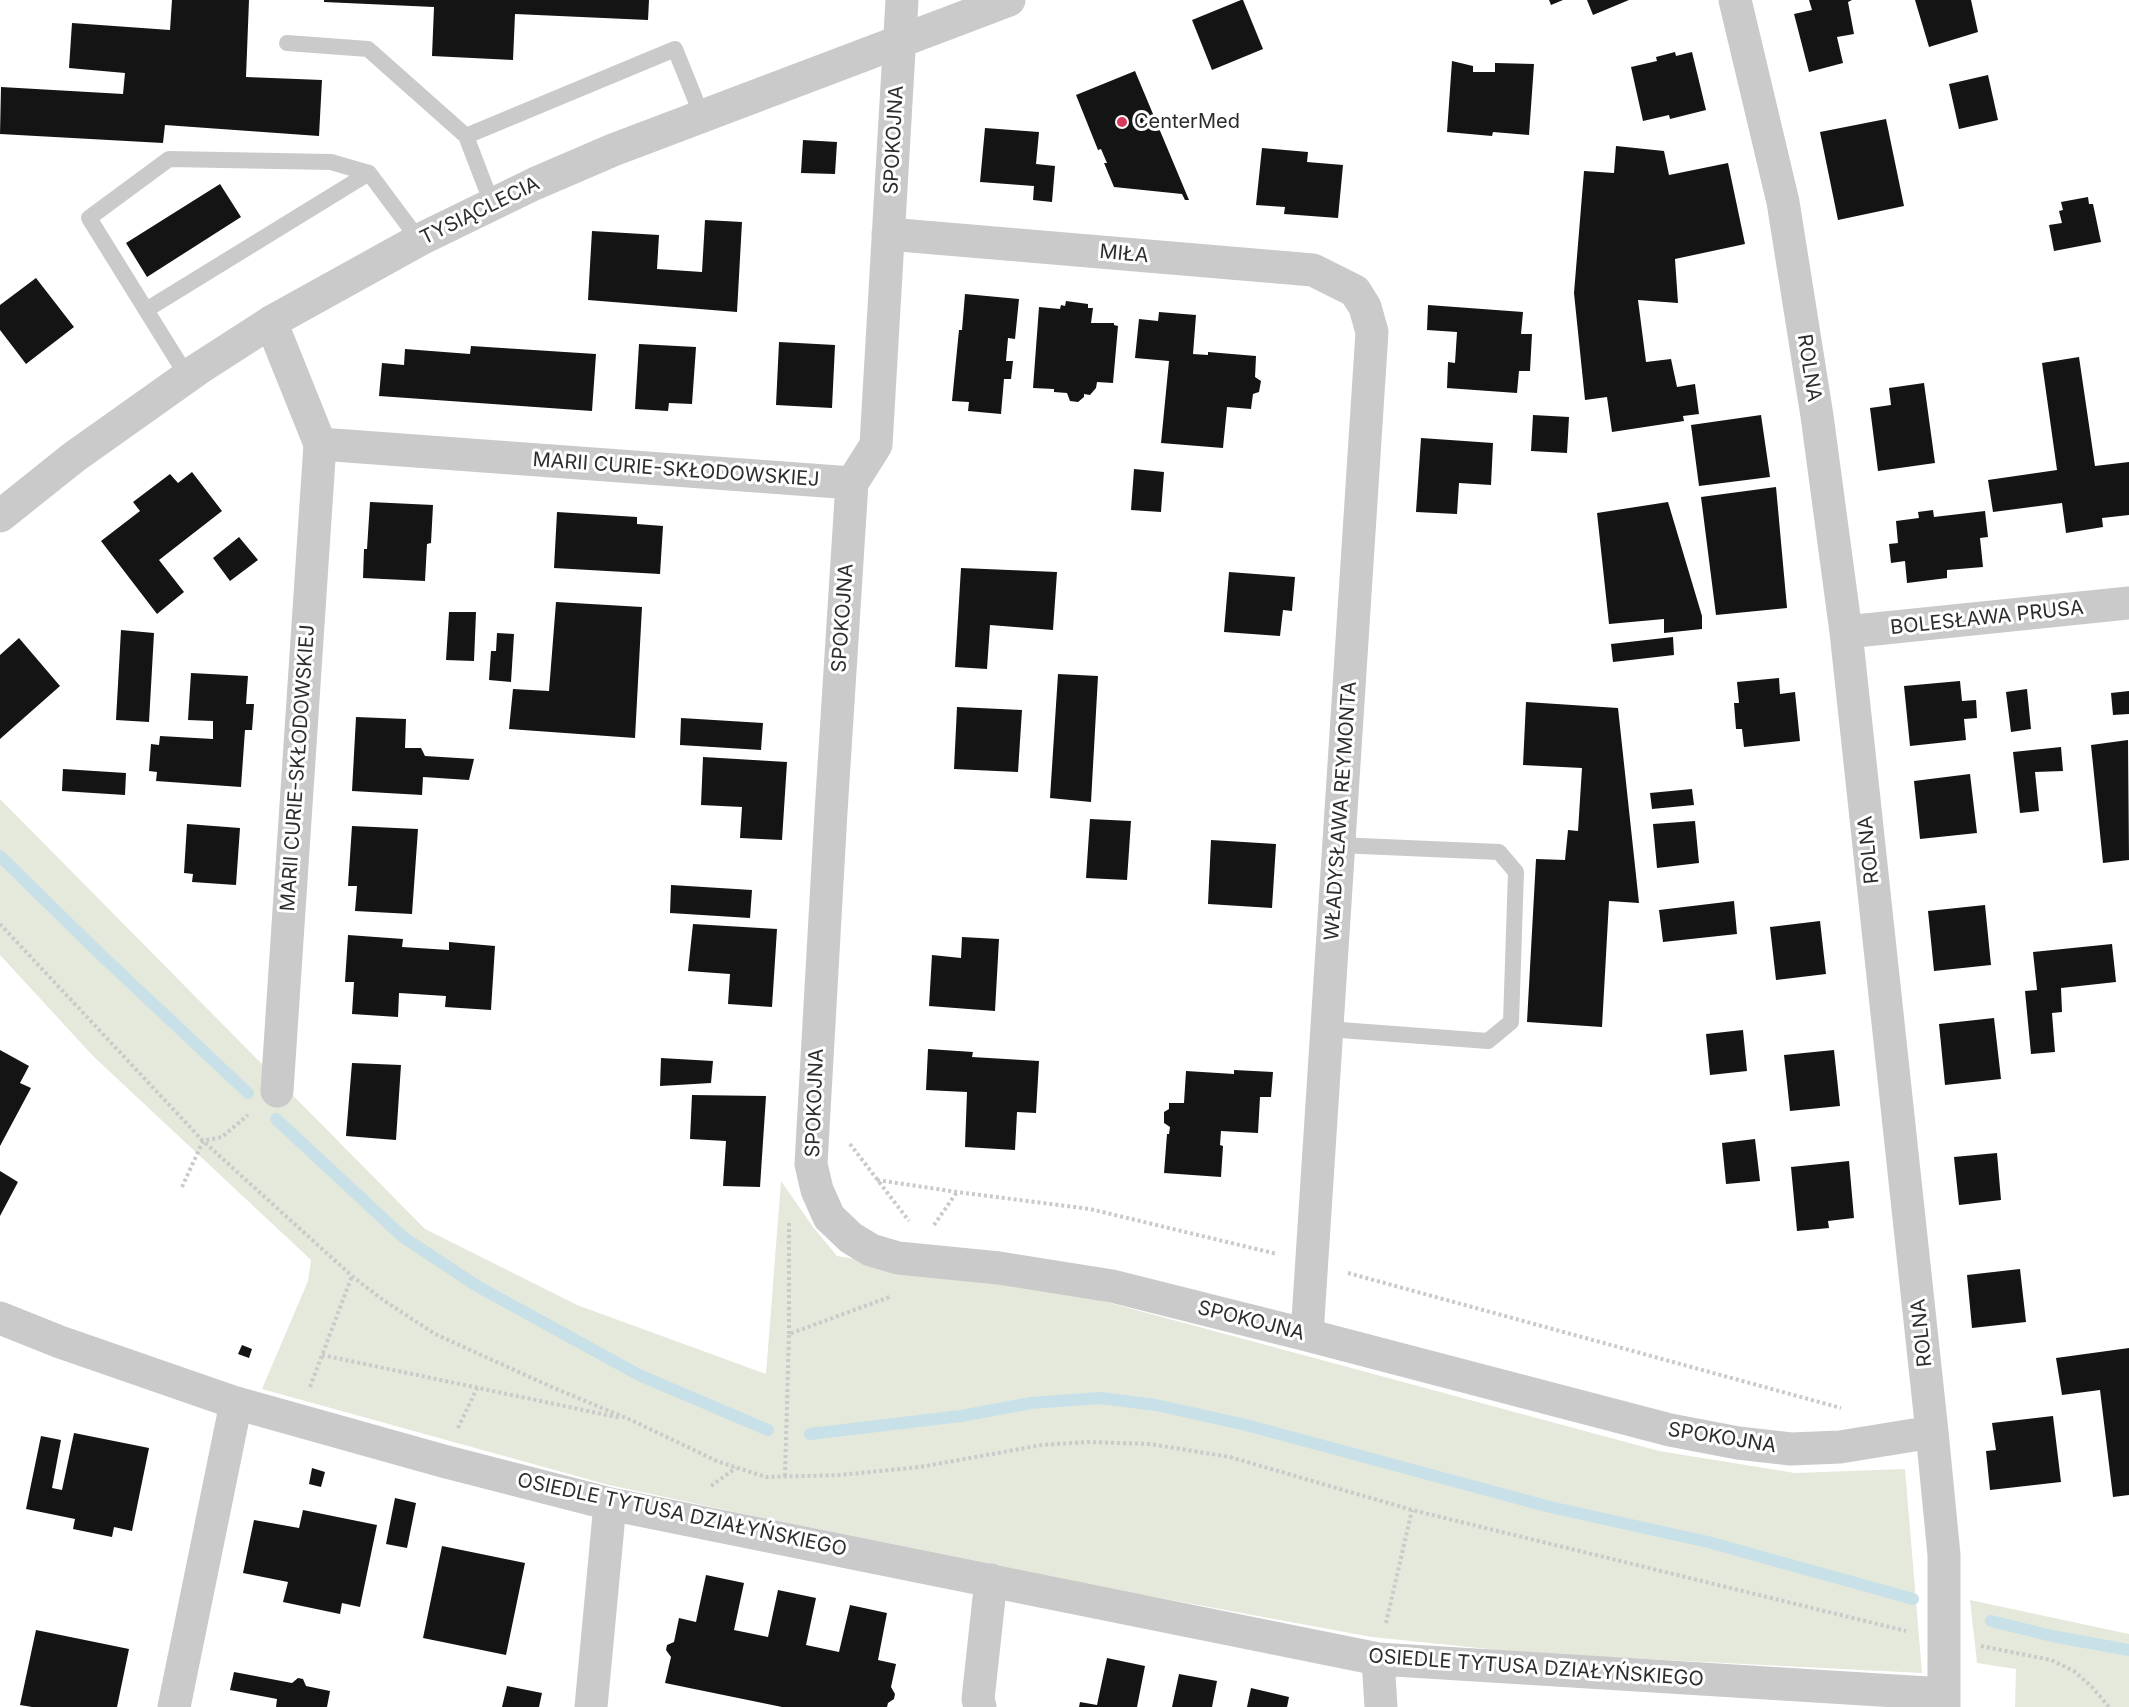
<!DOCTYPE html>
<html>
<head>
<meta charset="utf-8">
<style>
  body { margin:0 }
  canvas { display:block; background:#fff }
</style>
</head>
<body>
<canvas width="2129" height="1707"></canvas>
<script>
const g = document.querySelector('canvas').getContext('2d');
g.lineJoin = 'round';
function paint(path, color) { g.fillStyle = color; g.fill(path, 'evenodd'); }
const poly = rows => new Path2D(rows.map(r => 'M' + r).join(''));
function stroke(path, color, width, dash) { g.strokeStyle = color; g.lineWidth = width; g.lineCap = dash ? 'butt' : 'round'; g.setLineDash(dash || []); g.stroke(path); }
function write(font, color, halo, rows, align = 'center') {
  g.font = font + ' Inter,sans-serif'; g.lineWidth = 6; g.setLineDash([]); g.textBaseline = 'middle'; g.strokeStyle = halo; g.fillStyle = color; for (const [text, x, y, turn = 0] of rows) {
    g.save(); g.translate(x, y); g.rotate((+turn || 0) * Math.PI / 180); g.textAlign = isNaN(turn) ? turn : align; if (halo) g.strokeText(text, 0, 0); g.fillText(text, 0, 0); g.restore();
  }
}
const green = poly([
  [0,799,425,1229,577,1305,766,1374,781,1181,813,1227,837,1256,1088,1297,1659,1451,1795,1473,1905,1469,1922,1673,1527,1653,1372,1637,987,1566,609,1485,262,1389,308,1281,311,1260,93,1056,0,955],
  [1970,1600,2129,1634,2129,1707,2015,1707,2016,1669,1977,1663]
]);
const stream = poly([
  [0,856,100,954,248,1093],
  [276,1119,403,1237,477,1286,639,1375,768,1430],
  [810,1434,961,1416,1031,1403,1100,1398,1156,1405,1246,1425,1550,1507,1708,1542,1913,1599],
  [1991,1621,2052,1636,2129,1650]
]);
const building = poly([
  [172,0,249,0,246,77,322,80,319,136,165,125,163,143,0,134,1,87,123,94,125,73,69,68,72,23,170,30],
  [324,0,649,0,648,20,515,14,513,60,432,56,434,7,324,2],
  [1241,0,1243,0,1263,49,1212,70,1192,20],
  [1549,0,1563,0,1551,5],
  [1587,0,1629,0,1593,15],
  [1809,0,1852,0,1848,2,1854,34,1837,37,1843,63,1809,72,1794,14,1812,10],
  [1915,0,1971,0,1978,32,1929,47],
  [1675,52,1676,56,1692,52,1706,110,1670,119,1669,115,1643,121,1631,67,1657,61,1656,57],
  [1452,61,1473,66,1473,72,1495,72,1495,63,1534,64,1529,135,1493,132,1492,136,1447,132],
  [1135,71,1189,200,1185,200,1182,194,1114,187,1104,163,1107,163,1101,149,1098,150,1076,95],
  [1988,75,1998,120,1959,129,1949,84],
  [1886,119,1904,206,1838,220,1820,132],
  [985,128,1039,132,1036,164,1055,166,1052,202,1033,200,1034,186,980,182],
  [803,140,837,142,835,174,801,173],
  [1616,146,1664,151,1669,175,1728,163,1745,244,1675,259,1678,303,1638,300,1646,362,1671,359,1677,387,1695,384,1699,414,1683,416,1684,421,1612,432,1607,397,1585,400,1574,293,1584,171,1614,173],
  [1262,148,1308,152,1307,162,1343,165,1338,218,1284,214,1285,207,1256,205],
  [220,184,241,217,147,277,126,243],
  [2088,197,2089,204,2093,204,2101,242,2054,251,2049,225,2062,223,2059,211,2063,210,2061,202],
  [705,220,742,222,737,312,588,300,592,231,659,235,657,269,702,272],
  [36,278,74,327,26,364,0,330,0,305],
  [965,294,1019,299,1015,339,1008,338,1006,361,1013,361,1011,379,1004,379,1001,414,968,411,969,402,952,401,959,330,962,330],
  [1066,301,1088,304,1088,308,1093,308,1091,323,1114,323,1114,325,1118,326,1113,383,1097,382,1096,388,1090,395,1084,394,1084,397,1078,402,1070,401,1067,393,1054,392,1054,389,1033,388,1039,307,1060,309,1061,305,1065,306],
  [1428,305,1523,312,1521,334,1532,334,1530,371,1519,371,1517,393,1447,388,1448,362,1455,363,1457,332,1427,330],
  [1159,312,1196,315,1193,354,1208,355,1208,352,1256,356,1255,377,1261,381,1259,392,1253,394,1251,409,1227,407,1223,448,1161,443,1169,361,1135,358,1139,319,1158,321],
  [779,342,835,345,832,408,776,405],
  [639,344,696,347,692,404,669,403,668,411,635,409],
  [471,346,596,354,592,411,379,396,382,363,404,365,405,349,470,354],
  [2079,357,2095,466,2129,462,2129,515,2102,518,2103,527,2066,533,2062,503,1993,512,1988,480,2057,470,2042,363],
  [1924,383,1935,463,1878,471,1870,408,1891,405,1889,388],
  [1533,415,1569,417,1567,453,1531,451],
  [1761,415,1770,477,1699,486,1691,425],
  [1421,438,1493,443,1491,485,1459,483,1457,514,1416,512],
  [1134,469,1164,472,1161,512,1131,510],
  [192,472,222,511,159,560,184,592,157,614,101,541,140,511,133,502,170,474,178,483],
  [1776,487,1787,608,1716,615,1701,497],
  [370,502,433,505,431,543,427,544,425,581,363,578,364,549,367,549],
  [1668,502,1702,616,1702,629,1664,633,1664,619,1609,624,1597,513],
  [1933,510,1934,517,1985,511,1988,537,1980,538,1983,567,1947,570,1947,578,1907,583,1905,561,1891,563,1889,544,1898,543,1896,521,1919,518,1918,512],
  [557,512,637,517,637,524,663,526,660,574,554,568],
  [239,537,258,560,230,581,213,558],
  [961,568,1057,572,1053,630,990,625,987,669,955,667],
  [1229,572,1295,577,1292,611,1283,610,1280,636,1224,632],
  [556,602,642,607,635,738,509,729,513,689,549,691],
  [449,612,476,612,474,661,446,660],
  [121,630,154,633,149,722,116,720],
  [497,633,514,634,511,682,489,680,491,651,496,651],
  [1673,637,1674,655,1613,662,1611,644],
  [19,638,60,686,0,739,0,655],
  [191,673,248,676,246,704,254,704,252,730,245,730,241,787,156,781,157,772,149,771,151,744,159,745,160,736,213,739,213,721,188,720],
  [1058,674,1098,676,1091,802,1050,798],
  [1779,678,1780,694,1795,692,1800,741,1744,747,1742,729,1736,729,1734,703,1739,703,1737,682],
  [1960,681,1962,701,1976,700,1977,718,1964,719,1966,740,1910,746,1904,686],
  [2027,689,2031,729,2011,732,2006,692],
  [2129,691,2129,714,2113,715,2111,693],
  [1526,702,1618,708,1639,903,1609,901,1602,1027,1527,1022,1536,859,1565,860,1568,830,1578,831,1582,768,1523,765],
  [957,707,1022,710,1018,772,954,769],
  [356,717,406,719,405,748,421,748,425,756,474,759,469,780,423,777,422,795,352,791],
  [681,718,763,723,761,750,680,745],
  [2128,740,2129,860,2103,863,2091,745],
  [2061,747,2063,771,2035,772,2039,811,2020,813,2013,752],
  [703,757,787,762,782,840,740,838,742,807,701,805],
  [63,769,126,773,125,795,62,791],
  [1970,774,1977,833,1920,839,1914,781],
  [1692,789,1694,805,1652,809,1650,793],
  [1090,819,1131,821,1127,880,1086,878],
  [1695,821,1699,863,1657,868,1653,824],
  [187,824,240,828,236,885,192,882,193,874,184,873],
  [352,826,418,829,412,914,355,911,357,886,348,886],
  [1211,840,1276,844,1272,908,1208,904],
  [671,885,752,890,750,918,670,913],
  [1734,901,1737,934,1663,942,1659,910],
  [1985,905,1991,965,1934,971,1928,911],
  [1820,921,1826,974,1776,980,1770,927],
  [693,924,777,929,772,1007,728,1004,730,974,688,971],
  [348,935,403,939,402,947,449,950,449,942,495,946,491,1010,445,1007,446,996,399,993,398,1017,352,1014,354,982,345,982],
  [962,937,999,939,995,1011,929,1006,932,955,961,958],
  [2112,944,2116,982,2061,988,2062,1012,2052,1013,2055,1052,2031,1054,2025,991,2037,990,2033,952],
  [1994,1018,2001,1079,1945,1085,1939,1024],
  [1743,1030,1747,1071,1710,1075,1706,1034],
  [928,1049,973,1052,972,1057,1039,1061,1036,1113,1017,1112,1015,1150,965,1147,967,1092,926,1090],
  [0,1050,29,1066,20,1083,31,1088,0,1146],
  [1834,1050,1840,1106,1790,1111,1784,1055],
  [661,1058,713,1061,711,1083,660,1086],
  [352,1063,401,1065,396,1140,346,1136],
  [1234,1070,1273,1072,1271,1097,1260,1097,1258,1133,1221,1131,1220,1145,1223,1146,1221,1177,1164,1173,1167,1134,1169,1134,1170,1127,1164,1123,1164,1112,1169,1109,1169,1103,1184,1103,1186,1071,1234,1074],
  [692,1095,766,1096,760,1187,723,1186,726,1141,690,1139],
  [1755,1139,1760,1181,1726,1184,1722,1143],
  [1997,1153,2001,1200,1959,1205,1954,1157],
  [1849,1161,1854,1218,1828,1221,1829,1228,1797,1231,1791,1167],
  [0,1171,18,1182,0,1216],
  [2020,1269,2026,1322,1972,1328,1967,1275],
  [242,1345,252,1349,249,1358,238,1354],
  [2129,1348,2129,1495,2113,1497,2100,1390,2062,1395,2056,1358],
  [2053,1416,2061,1482,1990,1490,1986,1451,1996,1450,1992,1423],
  [74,1433,149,1448,132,1531,114,1527,112,1537,73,1529,75,1519,26,1509,41,1436,61,1440,52,1488,62,1490],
  [312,1468,325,1472,321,1487,309,1484],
  [395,1498,416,1503,407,1548,386,1544],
  [303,1510,377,1525,360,1607,342,1603,340,1614,283,1602,288,1582,243,1573,254,1520,299,1528],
  [442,1546,525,1563,506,1655,423,1638],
  [706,1575,744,1583,734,1630,768,1637,778,1590,816,1598,806,1645,839,1652,850,1605,887,1613,878,1660,896,1664,891,1687,895,1694,894,1699,888,1703,887,1707,782,1707,665,1683,671,1657,666,1650,667,1645,674,1642,679,1618,696,1622],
  [36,1630,129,1649,117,1707,32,1707,20,1705],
  [1107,1658,1145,1666,1137,1707,1079,1707,1080,1702,1097,1705],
  [234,1672,292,1683,298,1678,303,1679,306,1686,330,1691,327,1707,276,1707,277,1699,230,1690],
  [1179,1674,1217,1681,1212,1707,1172,1707],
  [507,1686,542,1693,539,1707,502,1707],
  [1251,1688,1289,1697,1287,1707,1247,1707]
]);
const path = poly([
  [0,924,203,1141,352,1276,383,1300,435,1334,554,1388,631,1420,719,1462,766,1477,840,1475,920,1467,1042,1445,1088,1442,1150,1444,1230,1457,1412,1510,1906,1631],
  [850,1144,909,1221],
  [877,1180,957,1192,1090,1209,1277,1254],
  [182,1187,203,1141,222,1137,248,1115],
  [934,1225,957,1192],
  [1348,1273,1841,1408],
  [789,1334,789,1223],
  [322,1355,621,1418],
  [310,1387,352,1276],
  [458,1428,477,1388],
  [785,1476,789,1334,892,1296],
  [711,1486,736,1468],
  [1386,1623,1412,1510],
  [1981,1646,2051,1660,2074,1671,2092,1687,2109,1707]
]);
const service = poly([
  [287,43,368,49,466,136],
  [492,204,466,136,675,49,702,116],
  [146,310,369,173],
  [187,376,89,218,169,159,331,162,369,173,419,240],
  [1327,1029,1488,1041,1511,1022,1516,872,1499,852,1338,845]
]);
const minor = poly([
  [902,0,876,445,852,483,831,812,811,1164,817,1190,829,1217,851,1238,871,1250,898,1258,999,1268,1112,1286,1307,1335,1670,1430,1738,1443,1791,1449,1840,1447,1932,1432],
  [1735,0,1783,202,1817,416,1846,632,1932,1432,1944,1555,1944,1707],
  [888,234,1313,270,1355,291,1365,307,1372,332,1307,1335],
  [271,322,320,444,277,1091],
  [320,444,852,483],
  [1846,632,2129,603],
  [0,1318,60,1342,236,1403,443,1461,610,1504,1378,1659,1944,1694],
  [1378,1659,1381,1707],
  [174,1707,236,1403],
  [591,1707,610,1504],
  [980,1707,978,1699,991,1580]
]);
const tertiary = poly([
  [0,516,74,457,198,369,271,322,419,240,534,184,613,150,1009,0]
]);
const markers = [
  [1122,122,6,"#d93a5c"]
];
const poiNames = [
  ["CenterMed",1134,122]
];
const streetNames = [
  ["SPOKOJNA",894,140,-87],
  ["TYSIĄCLECIA",480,211,-26],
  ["MIŁA",1124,254,5],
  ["ROLNA",1809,368,81],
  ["MARII CURIE-SKŁODOWSKIEJ",676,470,4],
  ["SPOKOJNA",843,618,-86],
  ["BOLESŁAWA PRUSA",1987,618,-6],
  ["MARII CURIE-SKŁODOWSKIEJ",298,768,-86],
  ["WŁADYSŁAWA REYMONTA",1341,811,-86],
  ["ROLNA",1869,850,-96],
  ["SPOKOJNA",815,1103,-88],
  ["SPOKOJNA",1251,1321,14],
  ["ROLNA",1922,1333,-96],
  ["SPOKOJNA",1722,1438,9],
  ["OSIEDLE TYTUSA DZIAŁYŃSKIEGO",682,1515,12],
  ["OSIEDLE TYTUSA DZIAŁYŃSKIEGO",1536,1668,4]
];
paint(green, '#e5e9db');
stroke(stream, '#c8e0e8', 12);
paint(building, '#141414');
stroke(path, '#cacaca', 4, [3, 3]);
stroke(service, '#cacaca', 16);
stroke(minor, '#cacaca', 33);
stroke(tertiary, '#cacaca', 33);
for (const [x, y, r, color] of markers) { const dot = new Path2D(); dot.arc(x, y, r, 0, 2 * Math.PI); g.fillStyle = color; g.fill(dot); stroke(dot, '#fff', 2); }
write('20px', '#2d2d2d', '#fff', poiNames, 'left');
write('20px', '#2d2d2d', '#fff', streetNames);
</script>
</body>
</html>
